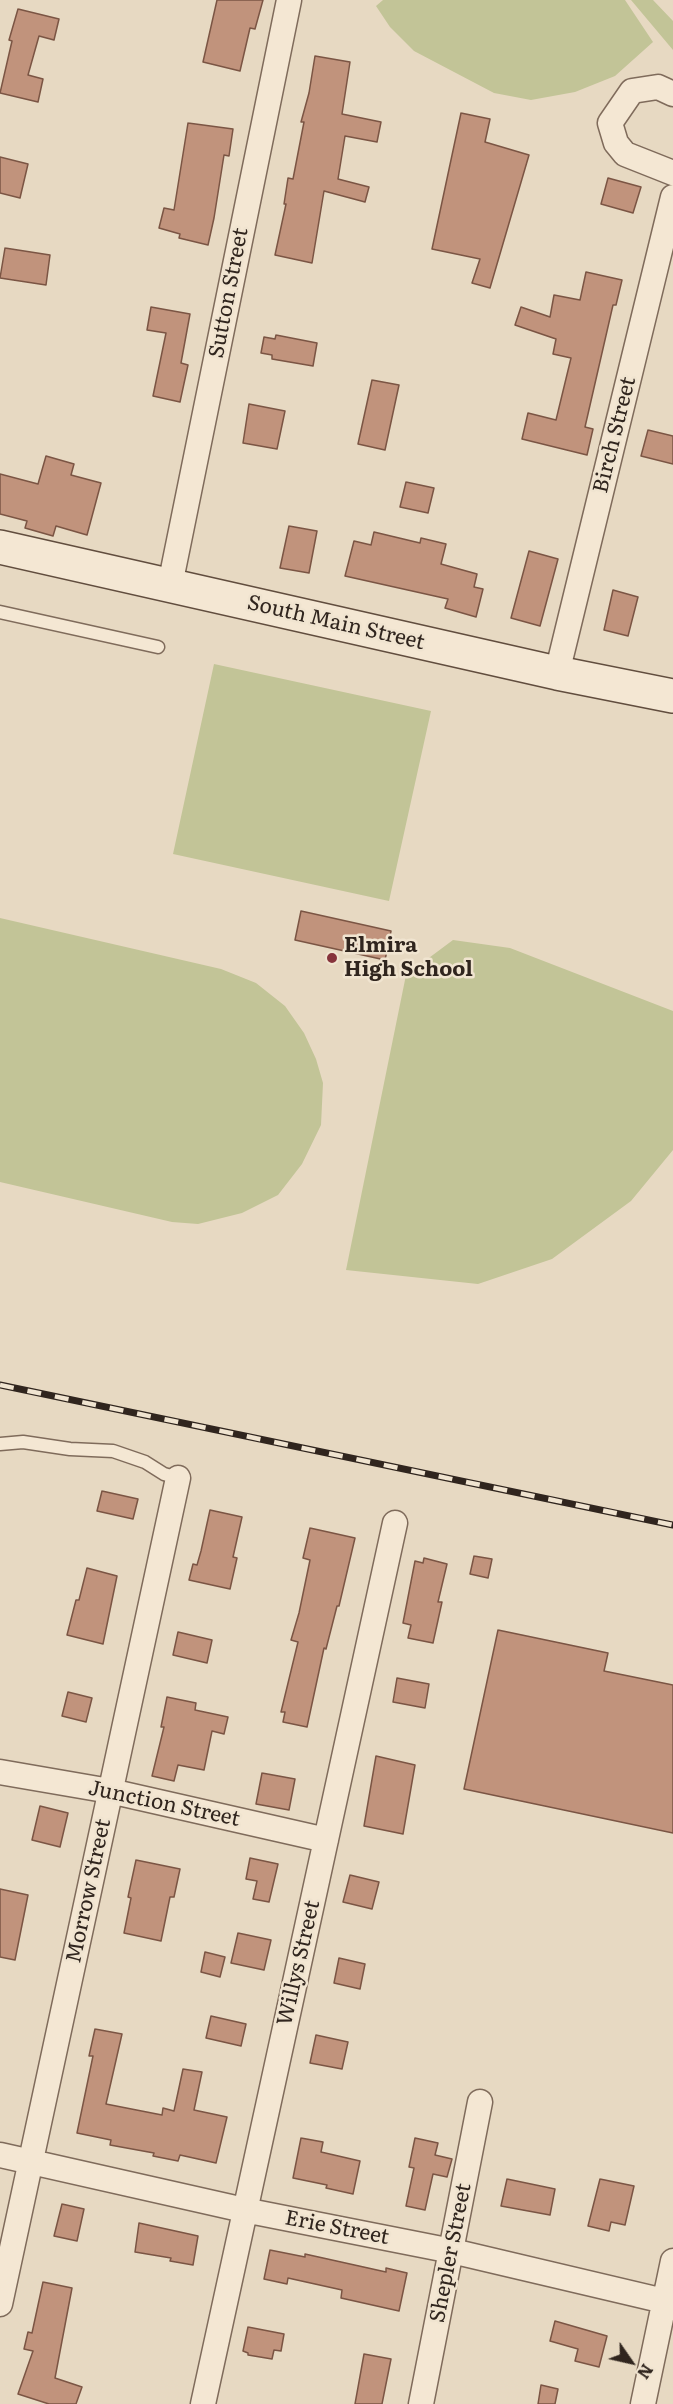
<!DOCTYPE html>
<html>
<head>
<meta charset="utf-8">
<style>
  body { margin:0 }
  #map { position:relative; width:673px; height:2404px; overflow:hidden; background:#e7d9c2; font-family:Literata,serif }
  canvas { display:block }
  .north { position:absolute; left:601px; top:2332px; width:60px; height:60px; -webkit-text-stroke:4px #f0e4d0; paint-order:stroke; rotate:124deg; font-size:16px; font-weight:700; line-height:24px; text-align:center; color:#30251e }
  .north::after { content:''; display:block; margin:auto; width:21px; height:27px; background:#30251e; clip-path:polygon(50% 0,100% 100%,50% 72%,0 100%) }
</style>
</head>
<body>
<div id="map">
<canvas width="673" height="2404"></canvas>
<div class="north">N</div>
</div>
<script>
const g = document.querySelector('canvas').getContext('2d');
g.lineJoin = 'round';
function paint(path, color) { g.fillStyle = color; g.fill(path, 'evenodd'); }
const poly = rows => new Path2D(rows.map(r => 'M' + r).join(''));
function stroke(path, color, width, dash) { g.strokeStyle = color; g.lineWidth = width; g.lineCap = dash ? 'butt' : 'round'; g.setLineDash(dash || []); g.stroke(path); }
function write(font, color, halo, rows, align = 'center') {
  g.font = font + ' Literata,serif'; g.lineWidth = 5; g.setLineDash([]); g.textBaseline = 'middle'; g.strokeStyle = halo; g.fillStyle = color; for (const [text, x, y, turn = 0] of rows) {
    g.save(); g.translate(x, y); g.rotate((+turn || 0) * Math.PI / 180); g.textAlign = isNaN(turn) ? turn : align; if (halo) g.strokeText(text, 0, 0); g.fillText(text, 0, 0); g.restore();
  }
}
const green = poly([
  [383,0,625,0,653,42,615,76,575,92,531,100,494,93,414,51,390,27,376,6],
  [631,0,653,0,673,21,673,50],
  [214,664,431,711,389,901,173,854],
  [0,918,221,969,256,983,285,1006,304,1033,316,1059,323,1083,321,1125,302,1164,278,1195,242,1213,198,1224,172,1222,0,1182],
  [453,940,510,948,673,1011,673,1150,631,1201,552,1259,478,1284,346,1270,406,975]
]);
const building = poly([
  [217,0,263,0,255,29,250,28,240,71,203,62,217,0],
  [18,9,59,19,54,40,39,36,28,75,43,79,38,102,0,93,12,41,9,40,18,9],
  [315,56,350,62,342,114,381,122,377,142,345,136,338,179,369,187,365,202,324,191,312,263,275,255,286,204,284,204,288,178,293,179,304,122,301,122,309,93,315,56],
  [461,113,490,119,485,142,529,155,490,288,472,283,480,259,432,249,461,113],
  [188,123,233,129,229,156,224,155,214,218,208,245,179,238,180,234,159,228,164,208,174,210,188,123],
  [0,157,28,164,20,198,0,193,0,157],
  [608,178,641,187,633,213,601,204,608,178],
  [5,248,50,255,46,285,0,278,5,248],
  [586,272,622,280,616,305,613,305,585,427,593,429,587,455,522,439,528,413,556,420,571,358,553,354,556,339,515,325,521,307,550,317,554,295,580,300,586,272],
  [151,307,190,314,181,363,188,365,180,402,153,396,166,333,147,330,151,307],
  [276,335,317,343,313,366,272,359,272,355,261,353,264,337,275,339,276,335],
  [372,380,399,385,385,450,358,444,372,380],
  [249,404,285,411,277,449,243,443,249,404],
  [648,430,673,436,673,464,641,456,648,430],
  [46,456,74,464,71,475,101,483,87,535,56,526,53,536,25,528,27,521,0,514,0,474,38,484,46,456],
  [406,482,434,488,428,513,400,507,406,482],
  [289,526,317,531,309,573,280,568,289,526],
  [374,532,420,543,421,538,446,544,441,564,477,574,474,587,483,589,476,617,445,608,448,599,345,576,354,541,371,545,374,532],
  [529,551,558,559,540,626,511,618,529,551],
  [613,590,638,597,628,636,604,630,613,590],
  [301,911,391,931,385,960,295,940,301,911],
  [102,1491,138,1499,133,1519,97,1511,102,1491],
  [210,1510,242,1517,233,1557,237,1558,230,1589,189,1580,193,1564,197,1565,201,1551,210,1510],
  [310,1528,355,1538,339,1606,337,1606,326,1649,324,1648,307,1727,283,1722,285,1712,281,1712,298,1642,291,1640,299,1613,310,1560,303,1558,310,1528],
  [474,1556,492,1559,488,1578,470,1574,474,1556],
  [424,1558,447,1564,438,1602,442,1602,433,1643,408,1638,411,1625,403,1623,415,1561,423,1563,424,1558],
  [87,1568,117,1576,103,1644,67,1635,76,1600,79,1600,87,1568],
  [498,1630,608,1653,604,1671,673,1685,673,1833,464,1789,498,1630],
  [178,1632,212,1640,207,1663,173,1655,178,1632],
  [397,1678,429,1684,425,1708,393,1702,397,1678],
  [68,1692,92,1698,86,1722,62,1716,68,1692],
  [167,1697,196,1703,195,1710,228,1717,224,1734,212,1731,204,1770,178,1765,174,1781,152,1776,164,1727,161,1727,167,1697],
  [376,1756,415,1765,403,1834,364,1826,376,1756],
  [262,1773,295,1779,289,1810,256,1804,262,1773],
  [40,1806,68,1813,60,1847,32,1840,40,1806],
  [250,1858,278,1864,269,1902,253,1899,257,1881,246,1879,250,1858],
  [136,1860,180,1869,174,1897,170,1897,161,1941,124,1933,131,1898,128,1897,136,1860],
  [350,1875,379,1882,372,1909,343,1902,350,1875],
  [0,1889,28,1895,15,1960,0,1957,0,1889],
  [238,1933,271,1940,264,1970,231,1963,238,1933],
  [205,1952,225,1957,220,1977,201,1972,205,1952],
  [339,1958,365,1964,360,1989,334,1983,339,1958],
  [211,2016,246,2024,241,2046,206,2038,211,2016],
  [95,2029,122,2034,106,2104,162,2115,163,2108,174,2111,183,2069,202,2072,194,2110,227,2117,216,2163,180,2155,178,2161,153,2156,154,2153,110,2145,111,2140,77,2133,93,2056,89,2056,95,2029],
  [316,2035,348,2042,342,2069,310,2063,316,2035],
  [301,2138,323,2142,321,2152,360,2161,353,2194,326,2188,327,2185,293,2178,301,2138],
  [415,2138,438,2143,435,2155,452,2159,447,2177,433,2174,425,2210,406,2206,414,2168,409,2167,415,2138],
  [507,2179,555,2189,550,2215,501,2206,507,2179],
  [600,2179,634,2186,625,2225,611,2222,609,2231,588,2226,600,2179],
  [62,2204,84,2209,77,2241,54,2236,62,2204],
  [139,2223,198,2236,193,2265,170,2261,171,2258,135,2252,139,2223],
  [270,2250,305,2257,305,2254,386,2272,386,2268,407,2273,399,2311,341,2298,342,2290,288,2278,287,2284,264,2279,270,2250],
  [43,2282,72,2288,55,2378,82,2387,76,2404,49,2404,18,2394,33,2351,24,2349,28,2332,32,2333,43,2282],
  [555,2321,607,2336,599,2367,575,2361,578,2349,550,2341,555,2321],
  [248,2327,284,2334,281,2351,274,2350,272,2359,248,2355,248,2353,243,2351,248,2327],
  [364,2354,391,2359,382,2404,355,2404,364,2354],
  [541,2385,558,2389,555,2404,538,2404,541,2385]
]);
const lane = poly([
  [0,612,158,647],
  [0,1444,23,1442,70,1449,113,1451,145,1462,164,1474,178,1478]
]);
const street = poly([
  [673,94,658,87,632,91,610,123,616,143,625,154,673,173],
  [170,585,289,0],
  [557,673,673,197],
  [0,1772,110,1791,326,1840],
  [0,2155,244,2210,452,2251,673,2303],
  [0,2304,178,1478],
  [203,2404,395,1523],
  [421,2404,480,2102],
  [643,2404,673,2261]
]);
const secondary = poly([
  [0,547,557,673,673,696]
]);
const rail = poly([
  [0,1385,673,1525]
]);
const markers = [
  [332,958,6,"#86333b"]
];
const streetNames = [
  ["Sutton Street",229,293,-79],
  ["Birch Street",615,435,-76],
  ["South Main Street",336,623,13],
  ["Junction Street",164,1804,12],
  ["Morrow Street",89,1891,-78],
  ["Willys Street",299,1963,-77],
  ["Erie Street",337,2228,11],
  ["Shepler Street",451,2253,-79]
];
const poiNames = [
  ["Elmira",344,946],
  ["High School",344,970]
];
paint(green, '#c2c497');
paint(building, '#c1937c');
stroke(building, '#7b5544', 1.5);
stroke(lane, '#7f6b5b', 15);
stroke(street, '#7f6b5b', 27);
stroke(secondary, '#614d3e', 36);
stroke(lane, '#f4e7d3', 12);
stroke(street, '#f4e7d3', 24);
stroke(secondary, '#f4e7d3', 33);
stroke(rail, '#30251e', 7);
stroke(rail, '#f0e4d0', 4.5, [14]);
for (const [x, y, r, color] of markers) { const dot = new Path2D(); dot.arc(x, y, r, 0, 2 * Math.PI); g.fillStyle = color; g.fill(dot); stroke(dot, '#f0e4d0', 2); }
write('21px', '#30251e', '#f0e4d0', streetNames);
write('bold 21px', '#30251e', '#f0e4d0', poiNames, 'left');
</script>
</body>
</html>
